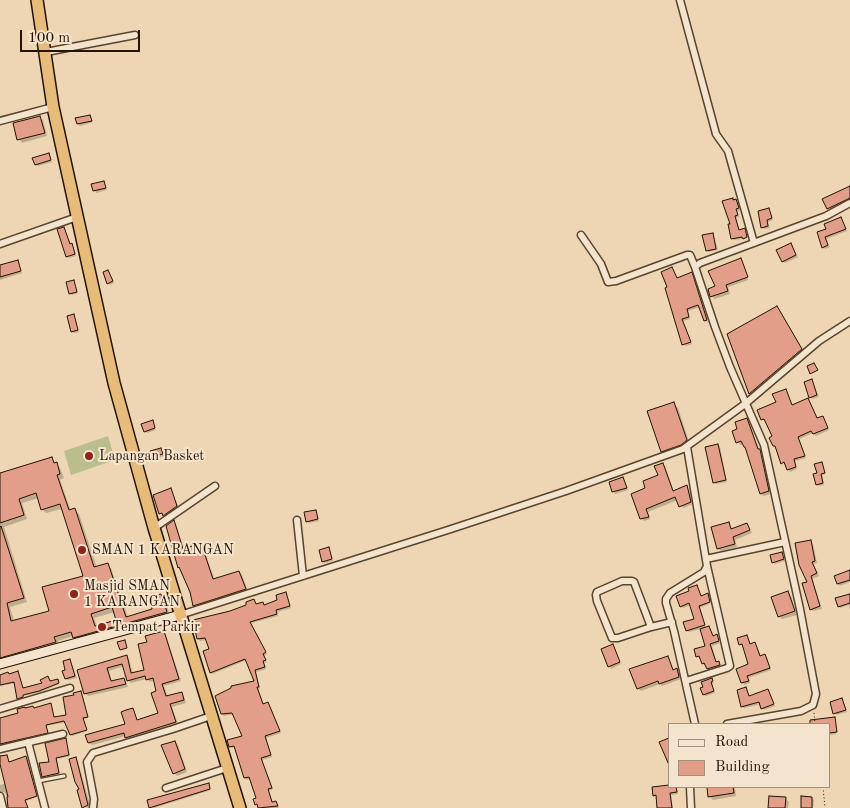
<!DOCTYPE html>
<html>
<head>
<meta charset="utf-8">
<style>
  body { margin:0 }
  #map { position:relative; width:850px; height:808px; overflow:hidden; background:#eed6b4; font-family:"Old Standard TT",serif }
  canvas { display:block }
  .legend { position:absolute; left:668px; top:723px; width:162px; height:65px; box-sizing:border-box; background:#f4e4ce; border:1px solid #a1907c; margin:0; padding:6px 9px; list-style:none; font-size:15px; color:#241300 }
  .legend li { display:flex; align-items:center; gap:10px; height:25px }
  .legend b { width:25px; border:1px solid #a1907c }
  .scale { position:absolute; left:20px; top:30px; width:120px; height:22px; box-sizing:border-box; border:2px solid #241300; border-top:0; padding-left:6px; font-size:15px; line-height:18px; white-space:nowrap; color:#241300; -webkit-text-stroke:4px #f4e4ce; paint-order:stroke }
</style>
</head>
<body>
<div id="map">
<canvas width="850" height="808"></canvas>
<ul class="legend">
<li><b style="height:6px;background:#f4e4ce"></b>Road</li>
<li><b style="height:14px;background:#e29e89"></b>Building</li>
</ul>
<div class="scale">100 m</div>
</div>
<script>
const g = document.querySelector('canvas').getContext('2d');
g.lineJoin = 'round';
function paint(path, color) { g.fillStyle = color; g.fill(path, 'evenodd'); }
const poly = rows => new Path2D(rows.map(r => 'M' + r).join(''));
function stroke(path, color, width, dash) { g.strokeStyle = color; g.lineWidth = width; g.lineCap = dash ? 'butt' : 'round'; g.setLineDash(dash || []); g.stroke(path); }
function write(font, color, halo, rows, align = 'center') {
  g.font = font + ' "Old Standard TT",serif'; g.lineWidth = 4; g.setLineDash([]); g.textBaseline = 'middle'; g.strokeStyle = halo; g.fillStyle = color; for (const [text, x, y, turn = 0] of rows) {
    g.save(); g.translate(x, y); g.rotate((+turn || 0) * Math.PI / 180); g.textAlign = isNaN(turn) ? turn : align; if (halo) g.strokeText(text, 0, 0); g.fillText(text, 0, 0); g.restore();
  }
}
const green = poly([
  [108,436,115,460,71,475,64,451]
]);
const shadow = poly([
  [90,116,93,122,80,126,78,124],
  [39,117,43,120,47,136,22,143,19,139],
  [49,154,52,162,38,166,36,164],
  [103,182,107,190,96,193,93,185],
  [850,187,850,199,829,210,828,208],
  [732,199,738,202,740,210,737,211,739,217,736,218,740,231,744,229,748,238,734,240,733,239,731,225],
  [768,209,773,220,768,222,770,228,764,229,762,227],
  [841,219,847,231,826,239,830,247,825,249,818,233,827,230],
  [64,228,71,245,74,247,76,256,69,258,67,256],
  [712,234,714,236,718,250,709,252,707,250],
  [791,245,798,257,785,263,783,261],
  [741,259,748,280,728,287,730,294,714,299,709,290,717,287],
  [17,261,22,273,0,280,0,266],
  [672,269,677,279,693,276,708,322,705,321,700,307,688,311,690,319,683,321,692,344,685,346,666,289],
  [108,271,114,283,110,285,108,283],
  [73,282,78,293,72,295,70,293],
  [776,307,781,312,805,354,754,398,750,393,729,335],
  [73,316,79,332,74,333,72,331],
  [811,381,819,397,812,399,810,397],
  [808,399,818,419,823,417,829,430,816,436,813,433,799,439,806,458,795,461,797,469,790,472,786,464,782,463,774,437,766,421,762,419],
  [673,403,678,408,690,445,667,455,662,451],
  [746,419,749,422,759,449,762,452,771,494,763,496,761,493,747,450,743,444,740,445,738,442,739,430],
  [152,422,156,430,147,433,145,431],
  [718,445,720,447,727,482,716,484,714,482],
  [161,449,164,456,155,459,151,452],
  [51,458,60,468,64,478,60,480,71,511,75,510,79,514,97,568,107,564,111,568,128,617,154,610,160,595,165,599,170,616,78,641,73,636,58,641,59,646,0,664,0,474],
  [39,498,42,509,46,513,62,509,84,576,51,612,14,621,10,607,27,602,4,527,27,519,22,503],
  [115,612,118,620,97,626,94,618],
  [821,463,826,474,822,475,824,485,819,486,817,484,818,474],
  [663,464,665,466,674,492,686,487,689,489,693,504,683,508,678,500,648,512,650,519,644,521,642,519,633,494,647,489,660,476],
  [623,479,628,490,615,494,611,482],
  [171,489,179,508,165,517,160,513],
  [315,511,319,521,309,523,307,521],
  [174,522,176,524,184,550,201,544,203,547,215,580,239,572,242,575,248,591,197,608,194,605,181,569],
  [728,523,732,530,747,524,752,533,735,540,737,547,721,551,718,548],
  [811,541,813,544,817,563,813,564,819,576,812,579,822,609,813,611,811,609,809,583],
  [329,549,333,561,325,563,323,561],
  [782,553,785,561,775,564,774,562],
  [850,573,850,582,840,586,838,584],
  [697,586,702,597,708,594,710,596,711,603,700,608,706,629,709,628,711,630,714,637,717,636,720,643,712,646,717,663,718,663,721,667,710,670,706,665,703,663,701,658,697,657,695,650,707,646,701,629,689,632,687,630,695,620,691,605,683,608,681,606,691,591],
  [285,593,291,608,277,612,278,616,251,623,267,654,264,656,267,662,264,663,266,669,256,672,260,688,258,689,264,705,268,703,269,705,281,733,266,738,272,757,262,760,273,789,269,791,273,803,276,802,279,808,260,808,256,804,258,799,251,778,247,780,245,778,236,747,232,748,230,746,243,737,234,714,224,716,222,714,255,682,247,660,212,674,211,672,211,650,207,640,200,641,198,639,230,612,247,606,254,600,257,605,262,603,265,606,279,600],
  [788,593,791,596,797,615,782,619,779,616],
  [850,595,850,610,849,605,840,608,839,606],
  [163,632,166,635,181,681,164,686,168,697,181,693,184,696,186,703,172,707,178,724,129,740,126,736,92,745,89,743,126,725,132,709,138,721,160,714,158,691,155,680,150,682,147,679,131,683,128,680,124,666,109,671,112,682,124,679,128,687,88,696,85,693,78,671,126,656,129,659,133,674,145,671,148,643],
  [747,636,751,645,755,644,757,646,761,657,765,655,767,657,771,670,748,678,750,683,744,685,737,669,750,665,744,646,740,644],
  [614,648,621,664,611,669,603,649],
  [668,658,674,671,676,670,679,673,681,679,662,686,660,684,641,691,638,688],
  [70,660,77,678,68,680,66,679],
  [18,673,23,689,50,682,59,682,59,684,41,692,23,696,24,698,19,699,16,683,0,686,0,674,2,676],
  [712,679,714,683,712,684,715,693,706,696,704,695,704,688],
  [746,689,750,697,768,690,775,706,764,710,761,704,744,708,742,706],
  [80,692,88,718,83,719,87,731,72,736,66,722,46,726,48,733,15,740,0,746,0,719,51,705,54,719,68,716,75,696],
  [842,700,847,712,836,715,835,713],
  [834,718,836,734,829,735,829,724,822,724,821,720],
  [65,740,70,756,57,759,60,775,45,778,43,776],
  [175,742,178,745,187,772,177,776,174,773],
  [0,755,7,756,9,763,26,757,27,758,37,797,26,801,28,808,9,808,6,794,4,792,0,793,0,785,7,783],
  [75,759,78,762,91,808,83,807],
  [208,784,211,790,154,808,150,807],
  [669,787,677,787,678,794,671,795,673,808,659,808,657,797,654,795],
  [708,787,735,787,736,796,713,800,709,796],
  [785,798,789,802,788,808,770,808],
  [812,798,814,800,813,808,802,808]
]);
const building = poly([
  [90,115,92,121,77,124,75,118,90,115],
  [40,116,45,133,17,140,13,123,40,116],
  [49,153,51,160,35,165,32,158,49,153],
  [104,181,106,188,93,191,91,184,104,181],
  [850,186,850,198,827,209,822,199,850,186],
  [733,198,733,200,736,199,739,208,736,209,738,215,735,216,739,230,745,228,747,237,743,239,742,237,731,239,728,224,730,224,722,201,733,198],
  [769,208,772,218,767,220,768,226,761,228,758,211,769,208],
  [841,217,846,229,825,237,828,245,822,248,817,232,826,229,824,224,841,217],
  [64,227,70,244,72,243,75,254,66,257,57,229,64,227],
  [713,233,716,249,706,251,702,235,713,233],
  [791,243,796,255,782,262,776,250,791,243],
  [741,258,748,277,726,285,728,291,710,297,708,289,715,286,708,271,741,258],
  [18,260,21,271,0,277,0,265,18,260],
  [672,267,677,278,692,272,707,320,704,321,698,305,687,309,689,317,682,319,691,342,682,345,665,288,667,287,661,272,672,267],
  [108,270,113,281,107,284,103,272,108,270],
  [74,280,77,292,69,294,66,282,74,280],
  [777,306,802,349,749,394,727,334,777,306],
  [74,314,78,330,71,332,67,316,74,314],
  [814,363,818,370,810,374,807,366,814,363],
  [812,379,817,395,809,398,804,382,812,379],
  [786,389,792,405,808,398,817,418,823,416,828,428,813,434,811,431,798,437,805,456,794,459,796,467,787,470,784,462,781,464,775,446,773,446,769,438,772,436,764,419,761,420,757,410,776,402,772,394,786,389],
  [674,402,687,440,681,445,661,452,647,411,674,402],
  [747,418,758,449,760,449,769,491,760,494,745,447,744,447,741,441,736,443,732,431,737,429,735,422,747,418],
  [153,420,155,428,144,432,141,424,153,420],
  [718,444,726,480,713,483,705,447,718,444],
  [161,448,163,454,152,457,150,451,161,448],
  [52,457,54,463,57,462,60,474,57,475,69,510,75,508,94,567,108,563,126,617,152,609,149,597,161,594,167,612,73,638,71,632,54,637,56,642,0,658,0,527,1,526,24,598,7,603,11,621,49,611,42,587,83,576,60,504,41,510,36,493,19,499,24,515,0,523,0,473,52,457],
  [112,607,116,620,95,626,91,614,112,607],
  [822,462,825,473,821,474,823,483,816,485,813,474,817,473,814,464,822,462],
  [663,463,673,491,687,485,691,502,679,507,675,497,646,509,649,517,640,519,631,494,645,488,643,481,658,475,654,466,663,463],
  [623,477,627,488,612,492,609,482,623,477],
  [171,488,177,506,163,516,162,513,159,514,153,495,171,488],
  [316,510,318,519,306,522,304,512,316,510],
  [174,520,183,549,201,543,213,579,239,571,246,589,193,606,190,592,179,567,178,568,166,526,174,520],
  [729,522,731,529,747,523,750,530,733,537,735,544,717,549,711,527,729,522],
  [811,540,815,561,812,562,817,573,811,576,820,606,810,610,802,583,807,582,799,565,795,543,811,540],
  [329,547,332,559,322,562,319,550,329,547],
  [782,552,784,559,772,563,770,555,782,552],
  [850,570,850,580,837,584,834,576,850,570],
  [697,585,701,596,708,593,710,602,699,606,705,625,686,631,683,622,694,619,689,603,680,607,676,596,689,591,688,588,697,585],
  [788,591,795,611,778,617,771,597,788,591],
  [286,592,290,606,276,610,277,614,250,622,266,652,263,654,266,660,263,661,265,667,255,670,259,687,257,687,263,704,268,702,280,731,265,736,271,755,261,758,272,788,268,789,272,802,276,801,278,806,258,808,257,804,255,805,253,799,256,798,249,777,244,778,234,746,229,747,227,740,242,736,232,713,221,714,215,696,231,688,231,686,254,681,245,659,210,673,203,651,209,649,205,638,197,639,193,620,230,611,246,605,246,602,254,599,256,604,263,602,264,605,277,600,276,595,286,592],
  [850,594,850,603,838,607,835,598,850,594],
  [709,626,713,636,717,634,718,637,719,641,710,644,716,662,719,661,720,665,707,669,704,663,702,664,699,656,696,657,694,649,705,646,700,629,709,626],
  [164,631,179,679,162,684,166,696,182,692,184,700,170,704,176,722,125,738,124,733,88,743,85,735,125,724,121,712,126,710,133,708,137,720,158,713,151,693,156,691,153,678,146,680,145,676,127,681,122,664,107,668,111,681,124,678,126,684,84,694,77,670,127,655,131,673,144,670,138,644,147,642,145,636,164,631],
  [747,635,750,644,755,642,760,656,765,654,770,668,747,676,749,681,741,683,736,669,748,664,742,644,739,645,737,638,747,635],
  [125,640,127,648,120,650,117,642,125,640],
  [613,644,620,662,608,667,601,649,613,644],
  [668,656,673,670,677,668,679,677,659,684,658,681,637,689,629,669,668,656],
  [70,659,75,676,65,679,62,671,65,670,63,661,70,659],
  [18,671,23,688,42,683,40,680,48,676,50,681,58,679,59,683,39,691,23,695,23,697,17,699,14,682,0,685,0,675,8,672,9,674,18,671],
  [712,678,713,681,711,682,714,691,703,695,700,688,703,687,701,682,712,678],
  [746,687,749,696,768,689,774,704,761,709,759,702,741,707,737,690,746,687],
  [81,691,88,717,83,718,87,730,70,735,64,721,46,725,48,733,0,744,0,718,18,713,17,709,25,707,25,708,33,706,34,708,51,703,54,717,66,715,63,697,74,695,73,693,81,691],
  [842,698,846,710,833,714,830,702,842,698],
  [835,717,837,732,829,733,829,724,810,724,810,720,835,717],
  [66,738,69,755,56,758,59,773,42,777,39,763,49,762,45,743,66,738],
  [669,738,669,765,659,742,669,738],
  [175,741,185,769,173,774,161,745,175,741],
  [7,755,9,762,26,756,37,796,25,800,28,808,8,808,7,797,8,797,0,764,0,756,7,755],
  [76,757,88,805,82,808,77,790,79,789,75,782,69,759,76,757],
  [209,783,210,789,149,808,147,800,209,783],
  [669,785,669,787,676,787,677,792,670,793,672,808,657,808,656,795,653,796,652,787,669,785],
  [707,787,733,787,734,793,708,797,707,787],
  [769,796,786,797,785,808,768,808,769,796],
  [801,796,812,797,812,808,801,808,801,796]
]);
const path = poly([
  [814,713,815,724],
  [823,787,825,808]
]);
const lane = poly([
  [38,781,64,776]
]);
const street = poly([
  [680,0,716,134,728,151,754,243],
  [46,52,135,35],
  [0,121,53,107],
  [581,235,601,264,608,282,616,281,687,255,690,255,695,267],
  [0,244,77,217],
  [687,447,707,566,704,572,670,593,666,599,666,603,674,631,695,724],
  [297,520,303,576],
  [154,528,215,486],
  [706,559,785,542],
  [180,615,451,529,566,491,683,449,745,404,819,341,850,321],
  [651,627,634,582,632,581,622,581,597,592,596,595,597,601,612,638,618,638,651,627,672,622],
  [686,681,727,668,730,666,707,566],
  [0,709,70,688],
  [727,724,801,711,813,705,816,694,800,609,764,445,730,367,715,327,695,267,700,263,826,216,850,203],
  [28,742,45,808],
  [0,749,63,734],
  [690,787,691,808],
  [166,788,227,768],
  [0,796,3,808],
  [93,808,94,799,87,762,93,753,173,729,211,716]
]);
const secondary = poly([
  [0,664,180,615]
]);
const highway = poly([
  [37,0,53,107,114,383,154,528,240,808]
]);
const markers = [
  [89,456,5,"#8f2418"],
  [82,550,5,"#8f2418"],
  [74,594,5,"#8f2418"],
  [102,627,5,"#8f2418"]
];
const poiNames = [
  ["Lapangan Basket",99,456],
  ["SMAN 1 KARANGAN",92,550],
  ["Masjid SMAN",84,586],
  ["1 KARANGAN",84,602],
  ["Tempat Parkir",112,627]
];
paint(green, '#babd8c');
paint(shadow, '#0003');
paint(building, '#e29e89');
stroke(building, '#241300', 1);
stroke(lane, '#56442d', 5.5);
stroke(street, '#56442d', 9);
stroke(secondary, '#241300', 11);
stroke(highway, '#241300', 14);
stroke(path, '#241300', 1, [1, 2.5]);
stroke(lane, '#f4e4ce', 3);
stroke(street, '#f4e4ce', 6);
stroke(secondary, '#f4e4ce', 9);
stroke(highway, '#e7bb7a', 11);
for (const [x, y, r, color] of markers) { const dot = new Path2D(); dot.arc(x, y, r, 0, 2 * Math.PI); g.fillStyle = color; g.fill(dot); stroke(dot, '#f4e4ce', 2); }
write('14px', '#241300', '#f4e4ce', poiNames, 'left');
</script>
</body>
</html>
